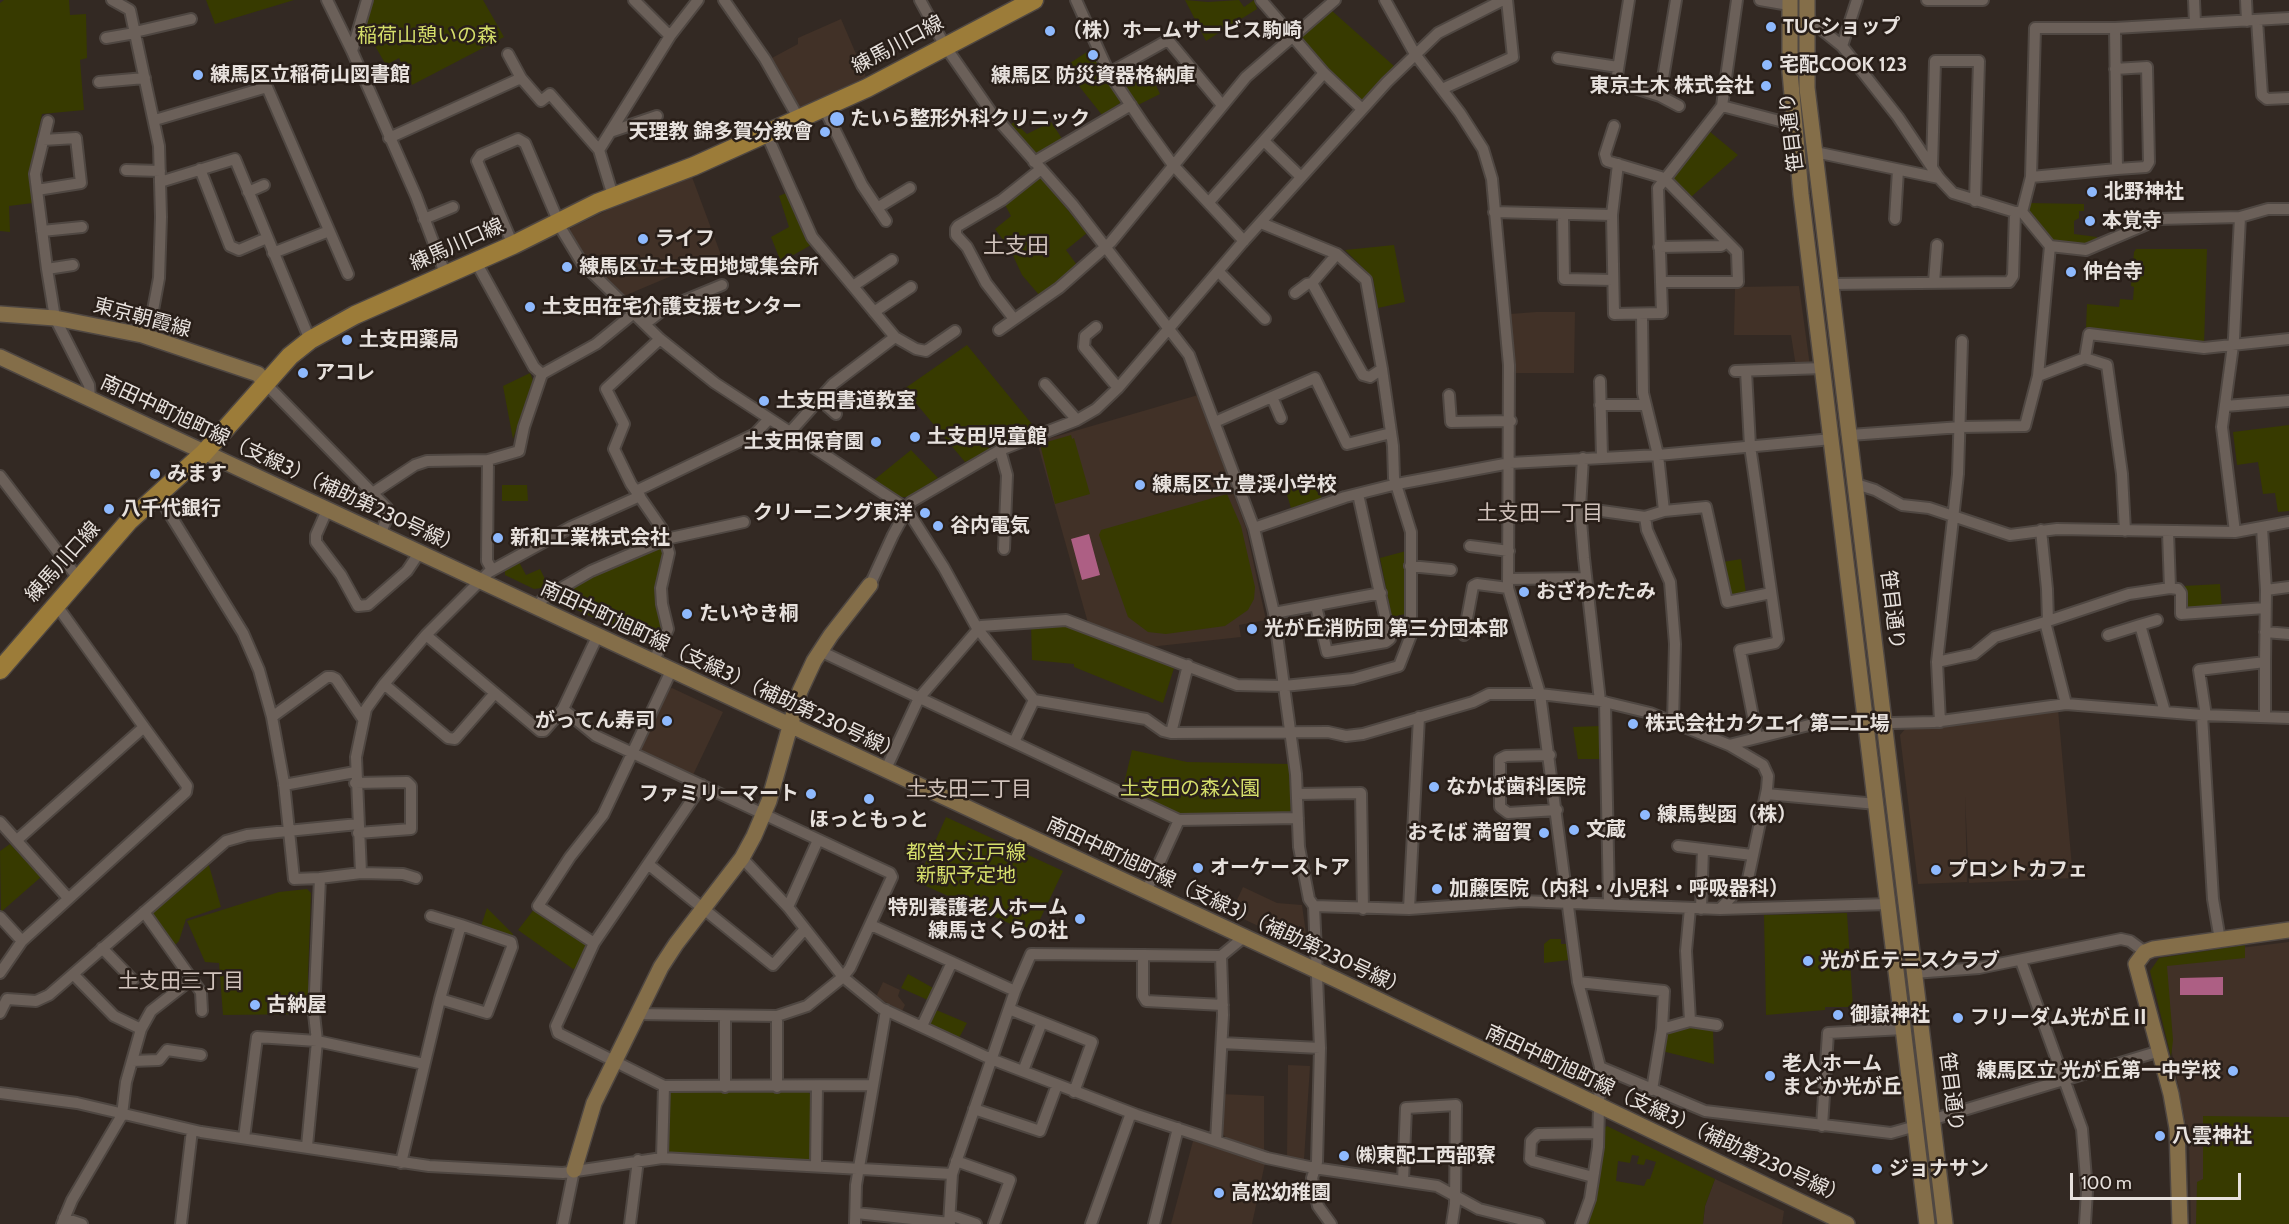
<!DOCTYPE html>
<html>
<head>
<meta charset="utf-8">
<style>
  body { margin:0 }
  #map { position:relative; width:2289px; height:1224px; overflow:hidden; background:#332923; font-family:Cabin,sans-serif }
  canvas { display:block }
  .scale { position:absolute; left:2070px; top:1173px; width:171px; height:27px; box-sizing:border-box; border:3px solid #e7e1dd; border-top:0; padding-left:8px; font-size:18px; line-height:21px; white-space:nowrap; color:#e7e1dd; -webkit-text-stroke:4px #291f19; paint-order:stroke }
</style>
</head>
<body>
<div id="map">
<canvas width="2289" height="1224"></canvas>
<div class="scale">100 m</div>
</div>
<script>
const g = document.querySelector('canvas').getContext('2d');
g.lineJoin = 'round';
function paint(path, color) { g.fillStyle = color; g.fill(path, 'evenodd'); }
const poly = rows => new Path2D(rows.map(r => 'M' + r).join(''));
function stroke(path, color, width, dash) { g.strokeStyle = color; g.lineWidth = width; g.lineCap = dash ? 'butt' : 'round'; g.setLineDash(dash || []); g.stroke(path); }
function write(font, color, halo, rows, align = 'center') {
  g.font = font + ' Cabin,"Noto Sans JP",sans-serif'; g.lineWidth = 5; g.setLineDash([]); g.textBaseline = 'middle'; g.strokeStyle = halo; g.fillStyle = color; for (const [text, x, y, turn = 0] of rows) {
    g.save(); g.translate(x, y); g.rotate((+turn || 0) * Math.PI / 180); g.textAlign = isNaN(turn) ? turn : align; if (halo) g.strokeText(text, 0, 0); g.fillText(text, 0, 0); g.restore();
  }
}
const built = poly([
  [841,19,866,77,801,108,797,106,770,59,798,44,798,38],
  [692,177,721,255,624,296,586,261,568,234,571,228,618,205],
  [1799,286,1810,366,1796,367,1791,335,1734,335,1735,287],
  [1536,312,1575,312,1574,373,1514,373,1510,314],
  [1198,395,1246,528,1266,620,1239,625,1241,637,1149,647,1088,623,1037,442],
  [672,688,723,712,693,775,642,751,641,746,665,690],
  [2058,709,2073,878,1969,883,1965,796,1967,882,1918,884,1900,735,1906,728],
  [1243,887,1277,903,1302,905,1307,941,1300,946,1231,913],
  [2289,942,2289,1224,2191,1224,2189,1141,2171,1048,2159,958],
  [883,982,900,990,898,996,905,1005,902,1011,876,997],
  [1288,1065,1310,1066,1304,1160,1287,1158],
  [1222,1094,1264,1096,1264,1151,1227,1139,1220,1131],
  [1193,1141,1265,1163,1252,1224,1171,1224],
  [1715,1179,1784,1211,1782,1224,1703,1224,1705,1206]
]);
const green = poly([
  [4,0,69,0,70,15,86,14,87,58,80,60,84,110,42,114,29,175,33,203,9,206,10,232,0,231,0,3],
  [206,0,294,0,215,24],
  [369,0,483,0,504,37,412,85,399,58,386,65,363,25],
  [1185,0,1208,2,1239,0,1244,7,1254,0,1257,9,1206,41],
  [1331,10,1394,66,1364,99,1357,99,1300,42,1300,36],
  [1093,48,1099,67,1120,99,1120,103,1102,115,1064,67],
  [1132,66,1144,86,1154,81,1160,94,1138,105,1119,78,1121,71],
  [1014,122,1027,134,1051,122,1063,140,1040,153,1034,153,1010,125],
  [1709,131,1738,155,1691,197,1672,180,1672,175],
  [1035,178,1041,178,1087,233,1066,250,1077,265,1040,296,1022,275,1010,249,995,229,1011,216,1004,203],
  [786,193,811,245,781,262,771,237,789,227,779,196],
  [2029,203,2084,204,2084,211,2079,211,2079,218,2074,221,2074,234,2097,237,2097,243,2092,245,2051,243,2027,212],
  [1394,245,1405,302,1378,308,1373,278,1345,250],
  [2136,249,2207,249,2204,345,2132,333,2086,328,2087,304,2119,307,2120,299,2133,300,2134,287,2131,286,2134,252],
  [967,345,1036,429,965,462,904,389],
  [530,373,533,380,513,439,503,386],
  [2289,425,2289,511,2278,512,2275,493,2263,494,2258,462,2237,465,2233,432],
  [1071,435,1072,439,1074,438,1090,494,1055,504,1040,444],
  [911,450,938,478,908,497,900,497,874,480],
  [1313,476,1322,499,1291,508,1284,485],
  [502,485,527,485,528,501,502,501],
  [1227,494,1241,526,1255,587,1254,599,1248,610,1225,626,1166,634,1148,632,1128,617,1099,535,1101,530],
  [659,545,664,548,663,625,657,643,651,644,557,601,557,594,592,574],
  [1406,551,1405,614,1392,617,1380,558],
  [1741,559,1746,593,1733,596,1729,593,1723,562],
  [519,562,526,575,540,569,549,587,534,589,505,575,505,569],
  [2220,584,2222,608,2184,611,2183,586],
  [1068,624,1175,665,1163,703,1074,667,1074,664,1032,660,1031,625],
  [1600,726,1600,759,1578,759,1573,727],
  [1132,750,1187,762,1289,764,1291,810,1287,815,1182,816,1123,788],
  [946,817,1063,871,1033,934,917,882],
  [10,844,41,877,1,912,0,851],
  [208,862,221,907,186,919,179,941,174,946,147,913],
  [307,889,311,893,308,977,311,1014,223,1015,219,963,205,962,187,921,279,892],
  [487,908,513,934,512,937,481,926],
  [535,908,586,941,588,947,578,967,573,969,518,930],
  [1847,913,1853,1007,1825,1007,1825,1010,1766,1015,1764,915],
  [1550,939,1561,939,1561,944,1569,944,1569,960,1544,963,1544,944],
  [2245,945,2245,958,2167,966,2173,1040,2171,1057,2150,971,2159,958],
  [908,974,935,989,930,1001,901,988],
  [934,1009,967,1023,959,1038,928,1023],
  [1690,1024,1713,1029,1714,1064,1662,1051,1666,1030],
  [672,1092,808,1092,812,1096,812,1156,808,1161,672,1154,668,1151,668,1096],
  [2203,1116,2289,1117,2289,1224,2196,1224,2197,1182,2203,1179],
  [1607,1126,1715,1179,1705,1206,1703,1224,1587,1224,1600,1182,1598,1176,1603,1130],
  [1632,1155,1639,1156,1637,1164,1644,1165,1646,1159,1656,1162,1650,1179,1647,1179,1644,1186,1616,1181,1618,1161,1630,1163]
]);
const water = poly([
  [1089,534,1100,575,1082,580,1071,539],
  [2223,977,2223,995,2180,995,2180,978]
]);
const street = poly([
  [112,0,130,10,159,146,161,217,159,278,148,337],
  [327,0,352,51],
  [367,0,352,51,416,196,446,276],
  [634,0,670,36],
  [724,0,765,59,799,119],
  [920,0,945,46,991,112,1073,205,1189,355,1254,528,1274,613,1296,774,1299,847,1309,899,1314,906,1320,1048,1317,1162,1312,1178,1318,1206,1331,1224],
  [1076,0,1109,73,1144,125,1173,165,1244,241],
  [1261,0,1324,73,1362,109],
  [1385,0,1415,54,1460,113,1483,149,1492,179,1509,365,1508,588,1540,694,1578,982,1600,1067,1598,1147,1590,1199,1581,1224],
  [1629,0,1616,82,1660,96,1679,106],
  [1760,0,1789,5],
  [1927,0,1983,0],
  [2194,0,2195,23],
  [2246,0,2247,21],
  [1806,17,1842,46,1898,117,1939,178,1953,193,2015,212,2022,212,2050,246,2038,376,2025,426,1961,427,1850,435],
  [2257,20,2262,95,2267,99,2289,98],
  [135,32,191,19],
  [106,38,135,33],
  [1842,46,1857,0],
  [508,54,521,78,541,101,550,94,599,150],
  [1558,58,1618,67],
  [2115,69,2147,67,2149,162,2146,167,2117,169],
  [1109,73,1168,40,1222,105],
  [99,82,145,78],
  [1442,89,1513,57,1507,0],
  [1660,96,1676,0],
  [1722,106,1795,125],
  [824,108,862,185,886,221],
  [155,120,267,87,348,274],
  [48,121,35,174,47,269,55,318,89,385,90,398],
  [1614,126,1605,154,1607,161,1664,178,1737,252,1738,282,1661,282],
  [610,132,657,116],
  [766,133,812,237,895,337,833,384,790,432],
  [389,138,521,78],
  [1264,141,1301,177],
  [1815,152,1939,178],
  [1034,162,1131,105],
  [1618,164,1612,215,1614,314,1662,313,1658,188,1722,106,1737,0],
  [1932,167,1935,61,1979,61,1975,201],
  [200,169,230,246,239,250,267,238],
  [126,170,160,171],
  [2031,177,2117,169,2115,28],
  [160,182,235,159,310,340],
  [37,190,81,183,76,138,43,140],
  [248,192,264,185],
  [613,196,599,150,670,36,698,0],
  [1209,202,1324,73],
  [877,208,910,188],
  [1494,212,1612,215],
  [2022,212,2031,177,2035,28,2115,28,2289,18],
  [1563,215,1564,279,1613,280],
  [424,219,453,207],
  [1895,219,1898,170],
  [42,231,82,227],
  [513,245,477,161,481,155,518,139,525,143,562,230,582,263,660,339,715,383,906,508,944,568,977,628,1034,700,1146,719,1163,731,1171,733,1328,732,1346,736,1363,734,1473,702,1489,694,1540,694,1600,701,1650,713,1729,745,1809,725,1934,722,2066,704,2202,715,2289,718],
  [2050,246,2086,250,2159,219,2240,217,2268,209,2289,209],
  [1659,247,1721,246,1727,242],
  [273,253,329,231],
  [1337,254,1312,283,1363,375,1370,377,1382,369],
  [47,269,73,265],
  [1218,271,1265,319],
  [1934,282,1937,245],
  [1831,284,2009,282,2013,276,2015,212],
  [853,286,892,260],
  [1295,293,1307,284,1312,283],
  [874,312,911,287],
  [1642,314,1643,393,1658,455,1664,511,1645,517,1647,530,1670,582,1675,644,1673,721],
  [1014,319,986,283,967,247,956,235,956,229,958,226,1002,200,1041,169],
  [645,324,664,309,722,285],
  [1096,327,1085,336,1084,347,1118,388],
  [999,330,1059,288,1111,242,1246,77,1335,0],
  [895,337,916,349,926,351,955,331],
  [2085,358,2107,365,2122,474,2125,531],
  [1735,371,1824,368],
  [1746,371,1750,446,1778,639,1775,643,1740,650,1757,737],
  [542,374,596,344,634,313],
  [2038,376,2085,358,2089,334,2204,348,2289,339],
  [1600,381,1602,457],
  [266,384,387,508,388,515,380,535],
  [1045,384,1077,420],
  [1449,395,1451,422,1511,421],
  [1272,397,1281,418],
  [819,399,836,414],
  [1600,405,1646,405],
  [2225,406,2289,401],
  [1215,422,1315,378,1347,444,1391,433],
  [1000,450,1007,475,1004,549],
  [1583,458,1580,508,1584,558,1600,701],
  [488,460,487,561,492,570],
  [0,476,78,578],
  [1856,484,1875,490,1902,505,1929,508,2010,535,2057,529,2235,532,2289,522],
  [636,491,755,434,768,420],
  [371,494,415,465,427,461,488,460,519,451,524,427,542,374,534,367,476,262],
  [158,495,243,633,259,670,272,717,284,783,294,879,320,878],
  [1580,508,1645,517],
  [327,510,316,535,316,542,341,575,358,606,368,605,407,571,419,553],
  [1664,511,1706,507,1727,602,1771,593],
  [1254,528,1345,497,1397,484,1510,463,1658,455,1832,439],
  [2262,528,2266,590,2265,662],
  [2041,530,2047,589,2048,621,2045,622,2066,704],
  [2168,532,2170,588],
  [2235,532,2222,427,2234,338,2240,217],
  [1470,546,1509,551],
  [1410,566,1451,570],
  [1508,579,1586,578],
  [870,585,893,535,911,502,1000,450,1077,420,1096,409,1118,388,1242,243,1387,82,1438,33,1503,0],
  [2266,590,2289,587],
  [55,603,144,727],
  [1316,606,1327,652,1386,642,1390,639,1358,494],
  [536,607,544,598,591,571,666,539,744,522],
  [1274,613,1381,593],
  [2048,621,2129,594,2170,588,2178,589,2181,593,2181,614,2265,608],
  [2140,625,2157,620],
  [2265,632,2289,634],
  [426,635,540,731,544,731,563,709,597,637],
  [1464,635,1473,586,1477,584,1508,588],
  [2108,635,2140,625,2165,712],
  [820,651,1179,820,1298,818],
  [1937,662,1974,654,1995,637,2045,622],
  [653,663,668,629,662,604,661,588,669,553,662,529,631,484,614,449,624,424,606,389,660,339],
  [384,684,448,738,455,739,495,693],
  [1605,702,1609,903],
  [563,709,596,736,890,873,892,877,850,968,843,977,807,1006,777,1016,637,1014],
  [2202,715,2213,899,2220,940],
  [2206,716,2199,670,2265,662,2265,717],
  [272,717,327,677,332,677,336,679,363,719],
  [1940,722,1937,662,1958,474,1962,341],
  [1171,733,1188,665],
  [1014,742,1034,700],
  [1550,755,1506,756,1500,759,1500,807,1508,813,1557,810],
  [885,771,919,698,981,626,1066,620,1237,685,1284,686,1353,679,1399,666,1411,635,1411,532,1394,478,1393,446,1382,369,1366,280,1337,254,1261,223],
  [355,783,407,782,411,786,411,829,358,833],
  [284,785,355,772],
  [702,785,594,943,556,1026,558,1033,664,1086,873,1085],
  [1297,794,1361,793,1363,909],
  [1766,794,1877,804],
  [0,822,68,898],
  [1678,846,1752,855],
  [742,858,788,907,843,977,881,1008,991,1059,1137,1115,1267,1158,1314,1168,1437,1186,1479,1209,1539,1224],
  [648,864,773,965,805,929],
  [361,873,356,757,366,709,384,684,426,635,489,572,571,527,640,496],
  [1146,892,1179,820],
  [1314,906,1409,909,1522,901,1720,909,1889,904],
  [788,907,818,840],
  [1690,908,1686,951,1690,1021],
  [1409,909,1419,717],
  [1701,909,1703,849],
  [1720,909,1748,879,1767,789,1768,776,1763,765,1729,745],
  [144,912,201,992,202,1011],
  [431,916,461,925],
  [0,917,22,941],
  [871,925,1015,991],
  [594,943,538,906,570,857,603,815,671,671],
  [102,948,133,980],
  [1143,955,1221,956],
  [2021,961,2082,1129,2087,1191,2085,1224],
  [0,973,22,941,186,792,187,786,144,727,17,840],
  [1914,973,1979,968,2121,939,2130,941,2145,952],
  [73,974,114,1016,141,1029],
  [1578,982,1664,991,1662,1029,1652,1090],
  [1009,1009,1092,1042,1074,1092],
  [0,1013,7,999,36,1001,49,995,226,841,247,835,358,824],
  [922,1026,952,962],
  [1662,1029,1690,1021,1717,1025],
  [1222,1043,1320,1048],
  [132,1061,159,1060,167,1050,201,1055],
  [1600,1067,1705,1111,1891,1133,1916,1126],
  [1023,1071,1042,1022],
  [725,1087,725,1017],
  [777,1087,777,1016],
  [0,1093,77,1103,201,1132,429,1166,563,1173,662,1158,952,1174],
  [974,1109,1040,1131,1057,1085],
  [1934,1119,2160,1051],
  [1822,1126,1828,1033,1904,1029],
  [244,1138,257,1037,317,1041,424,1064],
  [1216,1141,1223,1015,1221,956,1244,937],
  [307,1146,317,1041,314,1014,320,878,361,873,403,874,416,878],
  [662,1158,664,1086],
  [956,1161,1010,1180,994,1224],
  [401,1163,440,999,461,925,511,942,512,947,487,1013,440,999],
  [816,1166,817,1086],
  [1593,1177,1533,1161,1530,1159,1531,1141,1538,1134,1598,1133],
  [1403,1181,1406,1108,1456,1105,1455,1204,1452,1224],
  [856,1213,950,1223],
  [950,1215,976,1224],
  [64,1218,82,1224],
  [62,1224,72,1200,122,1115,126,1082,141,1029,151,1011,192,979],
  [181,1224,192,1130],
  [563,1224,574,1170],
  [630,1224,638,1160],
  [855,1224,856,1185,886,1010],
  [949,1224,952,1174,1015,991,1031,954,1143,955,1143,996,1146,1001,1223,1005],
  [1091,1224,1131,1113],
  [1154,1224,1178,1128]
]);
const secondary = poly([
  [1790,0,1790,72,1801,194,1927,1224],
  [1807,0,1807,88,1945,1224],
  [0,314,55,318,142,335,258,374,266,384],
  [0,357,1337,980,1847,1224],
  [574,1170,594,1103,661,967,676,944,742,858,754,836,769,801,800,691,814,661,831,635,870,585],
  [2180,1224,2177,1128,2171,1094,2136,964,2145,952,2153,949,2289,930]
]);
const primary = poly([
  [0,670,129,521,204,453,290,356,310,340,355,315,513,245,597,203,694,166,867,88,1034,0]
]);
const markers = [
  [1771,27,6,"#8eb9fd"],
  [1050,31,6,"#8eb9fd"],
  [1093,55,6,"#8eb9fd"],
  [1767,65,6,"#8eb9fd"],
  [198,75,6,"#8eb9fd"],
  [1766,86,6,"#8eb9fd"],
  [837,119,8,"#8eb9fd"],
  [825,132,6,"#8eb9fd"],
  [2092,192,6,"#8eb9fd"],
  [2090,221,6,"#8eb9fd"],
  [643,239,6,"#8eb9fd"],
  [567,267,6,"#8eb9fd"],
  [2071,272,6,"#8eb9fd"],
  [530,307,6,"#8eb9fd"],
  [347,340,6,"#8eb9fd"],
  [303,373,6,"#8eb9fd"],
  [764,401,6,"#8eb9fd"],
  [915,437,6,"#8eb9fd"],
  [876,442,6,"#8eb9fd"],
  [155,474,6,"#8eb9fd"],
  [1140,485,6,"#8eb9fd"],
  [109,509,6,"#8eb9fd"],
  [925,513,6,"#8eb9fd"],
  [938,526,6,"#8eb9fd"],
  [498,538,6,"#8eb9fd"],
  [1524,592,6,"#8eb9fd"],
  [687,614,6,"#8eb9fd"],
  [1252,629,6,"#8eb9fd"],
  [667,721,6,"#8eb9fd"],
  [1633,724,6,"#8eb9fd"],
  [1434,787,6,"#8eb9fd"],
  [811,794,6,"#8eb9fd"],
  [869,799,6,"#8eb9fd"],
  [1645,815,6,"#8eb9fd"],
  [1574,830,6,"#8eb9fd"],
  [1544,833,6,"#8eb9fd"],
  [1198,868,6,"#8eb9fd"],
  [1936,870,6,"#8eb9fd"],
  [1437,889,6,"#8eb9fd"],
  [1080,919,6,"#8eb9fd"],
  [1808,961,6,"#8eb9fd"],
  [255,1005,6,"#8eb9fd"],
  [1838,1015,6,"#8eb9fd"],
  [1958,1018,6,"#8eb9fd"],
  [2233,1071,6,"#8eb9fd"],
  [1770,1076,6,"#8eb9fd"],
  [2160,1136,6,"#8eb9fd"],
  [1344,1156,6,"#8eb9fd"],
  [1877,1169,6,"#8eb9fd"],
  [1219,1193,6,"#8eb9fd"]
];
const poiNames = [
  ["TUCショップ",1783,27],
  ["（株）ホームサービス駒崎",1062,31],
  ["宅配COOK 123",1779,65],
  ["練馬区立稲荷山図書館",210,75],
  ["練馬区 防災資器格納庫",1093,76,"center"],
  ["東京土木 株式会社",1754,86,"right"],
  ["たいら整形外科クリニック",850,119],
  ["天理教 錦多賀分教會",813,132,"right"],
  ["北野神社",2104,192],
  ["本覚寺",2102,221],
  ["ライフ",655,239],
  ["練馬区立土支田地域集会所",579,267],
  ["仲台寺",2083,272],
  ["土支田在宅介護支援センター",542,307],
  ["土支田薬局",359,340],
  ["アコレ",315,373],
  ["土支田書道教室",776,401],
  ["土支田児童館",927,437],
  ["土支田保育園",864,442,"right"],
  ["みます",167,474],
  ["練馬区立 豊渓小学校",1152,485],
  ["八千代銀行",121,509],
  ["クリーニング東洋",913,513,"right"],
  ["谷内電気",950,526],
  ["新和工業株式会社",510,538],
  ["おざわたたみ",1536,592],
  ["たいやき桐",699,614],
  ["光が丘消防団 第三分団本部",1264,629],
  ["がってん寿司",655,721,"right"],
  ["株式会社カクエイ 第二工場",1645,724],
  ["なかば歯科医院",1446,787],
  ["ファミリーマート",799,794,"right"],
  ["練馬製函（株）",1657,815],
  ["ほっともっと",869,820,"center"],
  ["文蔵",1586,830],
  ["おそば 満留賀",1532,833,"right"],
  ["オーケーストア",1210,868],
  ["プロントカフェ",1948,870],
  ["加藤医院（内科・小児科・呼吸器科）",1449,889],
  ["特別養護老人ホーム",1068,908,"right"],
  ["練馬さくらの社",1068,931,"right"],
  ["光が丘テニスクラブ",1820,961],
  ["古納屋",267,1005],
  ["御嶽神社",1850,1015],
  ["フリーダム光が丘Ⅱ",1970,1018],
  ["老人ホーム",1782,1064],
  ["まどか光が丘",1782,1087],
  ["練馬区立 光が丘第一中学校",2221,1071,"right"],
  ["八雲神社",2172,1136],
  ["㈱東配工西部寮",1356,1156],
  ["ジョナサン",1889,1169],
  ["高松幼稚園",1231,1193]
];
const parkNames = [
  ["稲荷山憩いの森",427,36],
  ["土支田の森公園",1190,789],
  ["都営大江戸線",966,853],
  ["新駅予定地",966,876]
];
const streetNames = [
  ["練馬川口線",898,45,-28],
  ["笹目通り",1792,132,-97],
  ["練馬川口線",457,245,-24],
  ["東京朝霞線",142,318,15],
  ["南田中町旭町線（支線3）（補助第230号線）",281,465,25],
  ["練馬川口線",63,562,-48],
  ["笹目通り",1892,610,83],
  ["南田中町旭町線（支線3）（補助第230号線）",721,671,25],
  ["南田中町旭町線（支線3）（補助第230号線）",1227,907,25],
  ["笹目通り",1951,1092,83],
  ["南田中町旭町線（支線3）（補助第230号線）",1666,1115,25]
];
const neighbourhoodNames = [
  ["土支田一丁目",1540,514],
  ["土支田二丁目",969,790],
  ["土支田三丁目",181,982]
];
const quarterNames = [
  ["土支田",1016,247]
];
paint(built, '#413127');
paint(green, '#373a00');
paint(water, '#ad5f84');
stroke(street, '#4f4742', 14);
stroke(secondary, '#4f4742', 18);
stroke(primary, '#4f4742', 21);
stroke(street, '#6b6059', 10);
stroke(secondary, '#846e49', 15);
stroke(primary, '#9c7c39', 18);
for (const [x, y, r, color] of markers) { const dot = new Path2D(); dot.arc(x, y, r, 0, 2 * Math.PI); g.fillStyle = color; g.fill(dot); stroke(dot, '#291f19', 2); }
write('bold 20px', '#e7e1dd', '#291f19', poiNames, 'left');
write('20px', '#d5de6a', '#291f19', parkNames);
write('20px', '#e7e1dd', '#291f19', streetNames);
write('21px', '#d1c3bc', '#291f19', neighbourhoodNames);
write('22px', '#d1c3bc', '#291f19', quarterNames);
</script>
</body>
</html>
